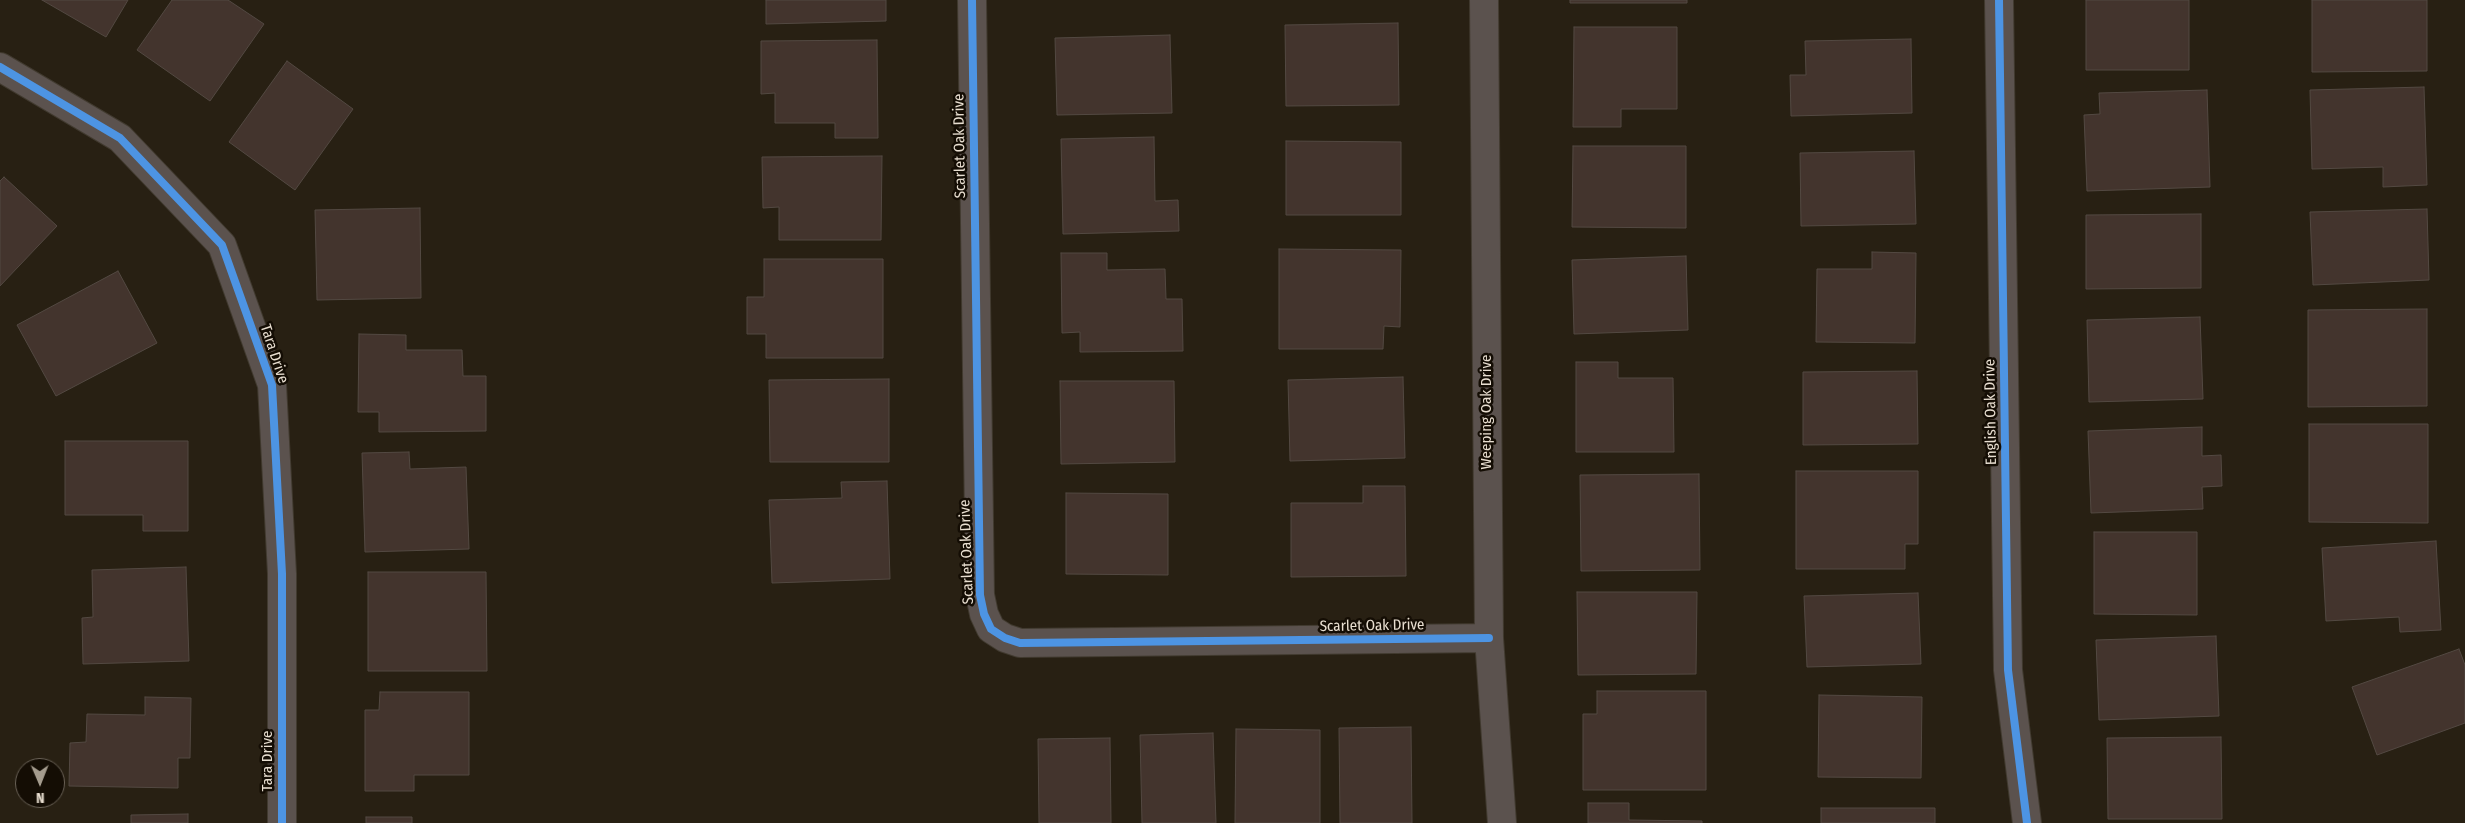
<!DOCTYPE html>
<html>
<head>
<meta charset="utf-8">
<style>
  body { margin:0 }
  #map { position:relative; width:2465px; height:823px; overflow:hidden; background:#282013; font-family:"Fira Sans Condensed",sans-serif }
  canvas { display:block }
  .north { position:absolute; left:15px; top:758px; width:50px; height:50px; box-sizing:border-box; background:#140d04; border:1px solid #696156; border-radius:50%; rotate:179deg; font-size:14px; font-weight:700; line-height:20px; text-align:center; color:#e9dfd1 }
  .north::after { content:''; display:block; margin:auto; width:18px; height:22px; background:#a59c8e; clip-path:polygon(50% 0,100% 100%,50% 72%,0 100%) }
</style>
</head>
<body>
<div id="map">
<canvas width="2465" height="823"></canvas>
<div class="north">N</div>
</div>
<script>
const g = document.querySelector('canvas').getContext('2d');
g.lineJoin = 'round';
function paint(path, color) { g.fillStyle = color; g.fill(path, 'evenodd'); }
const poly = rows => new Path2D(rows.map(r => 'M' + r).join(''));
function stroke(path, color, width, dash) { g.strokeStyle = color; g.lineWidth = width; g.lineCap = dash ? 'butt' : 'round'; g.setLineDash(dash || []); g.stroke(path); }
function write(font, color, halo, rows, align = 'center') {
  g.font = font + ' "Fira Sans Condensed",sans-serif'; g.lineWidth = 5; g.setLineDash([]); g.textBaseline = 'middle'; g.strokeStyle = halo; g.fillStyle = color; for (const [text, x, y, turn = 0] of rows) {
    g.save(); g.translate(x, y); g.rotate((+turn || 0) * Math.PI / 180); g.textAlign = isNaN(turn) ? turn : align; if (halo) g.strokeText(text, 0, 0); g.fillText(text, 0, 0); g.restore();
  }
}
const building = poly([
  [42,0,128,0,106,37,42,0],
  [172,0,228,0,264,24,210,101,137,50,172,0],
  [766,0,886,0,886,21,766,24,766,0],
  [1570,0,1687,0,1687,3,1570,3,1570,0],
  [2086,0,2189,0,2189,70,2086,70,2086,0],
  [2312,0,2427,0,2427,71,2312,72,2312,0],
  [1398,23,1399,105,1286,106,1285,25,1398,23],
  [1574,27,1677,27,1677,109,1621,109,1621,127,1573,127,1574,27],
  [1170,35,1172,113,1057,115,1055,38,1170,35],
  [1911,39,1912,113,1791,116,1790,75,1806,75,1805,41,1911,39],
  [877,40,878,138,835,138,835,123,775,123,775,93,761,94,761,41,877,40],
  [287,61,353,109,295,190,229,142,287,61],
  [2424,87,2427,185,2383,187,2383,167,2312,169,2310,90,2424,87],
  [2207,90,2210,187,2087,191,2084,115,2100,114,2099,93,2207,90],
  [1154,137,1155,201,1178,200,1179,231,1063,234,1061,139,1154,137],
  [1286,141,1401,142,1401,215,1286,215,1286,141],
  [1573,146,1686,146,1686,228,1572,227,1573,146],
  [1914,151,1916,224,1801,226,1800,153,1914,151],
  [882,156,881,240,779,240,779,207,763,208,762,157,882,156],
  [4,177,57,226,0,286,0,181,4,177],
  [420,208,421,298,317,300,315,210,420,208],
  [2427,209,2429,280,2313,285,2310,212,2427,209],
  [2201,214,2201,288,2086,289,2086,215,2201,214],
  [1279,249,1401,250,1400,327,1384,326,1383,349,1279,349,1279,249],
  [1872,252,1916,253,1915,343,1816,342,1817,269,1872,269,1872,252],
  [1061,253,1107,253,1107,270,1165,269,1166,299,1182,299,1183,351,1080,352,1080,332,1062,333,1061,253],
  [1686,256,1688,330,1574,334,1572,260,1686,256],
  [764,259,883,259,883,358,766,358,766,334,747,334,747,297,764,297,764,259],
  [118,271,157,343,56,396,17,325,118,271],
  [2427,309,2427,406,2308,407,2308,310,2427,309],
  [2200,317,2203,399,2089,402,2087,320,2200,317],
  [359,334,406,335,406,350,462,350,463,376,486,376,486,431,379,432,379,412,358,412,359,334],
  [1576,362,1618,362,1618,378,1673,378,1674,452,1576,452,1576,362],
  [1917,371,1918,444,1803,445,1803,372,1917,371],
  [1403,377,1405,458,1290,461,1288,380,1403,377],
  [889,379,889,462,770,462,769,380,889,379],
  [1060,381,1174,381,1175,462,1061,464,1060,381],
  [2309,424,2428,424,2428,523,2309,522,2309,424],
  [2202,427,2202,456,2221,455,2222,486,2202,487,2203,509,2091,513,2088,431,2202,427],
  [65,441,188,441,188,531,143,531,143,515,65,515,65,441],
  [409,452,410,469,466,467,469,549,365,552,362,453,409,452],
  [1796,471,1918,471,1918,544,1905,544,1905,569,1796,569,1796,471],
  [1699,474,1700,570,1581,571,1580,475,1699,474],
  [887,481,890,579,772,583,769,500,842,498,841,482,887,481],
  [1363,486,1405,486,1406,576,1291,577,1291,503,1363,503,1363,486],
  [1066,493,1168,494,1168,575,1066,574,1066,493],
  [2094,532,2197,532,2197,615,2094,614,2094,532],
  [2436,541,2441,630,2400,632,2399,617,2326,621,2322,548,2436,541],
  [186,567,189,661,83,664,82,618,93,617,92,570,186,567],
  [368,572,486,572,487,671,368,671,368,572],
  [1577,592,1697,592,1696,674,1578,675,1577,592],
  [1918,593,1921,664,1807,667,1804,596,1918,593],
  [2216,636,2219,716,2099,720,2096,640,2216,636],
  [2459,649,2465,665,2465,723,2377,755,2352,687,2459,649],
  [1597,691,1706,691,1706,790,1583,790,1583,714,1597,714,1597,691],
  [380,692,469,692,469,775,414,775,414,791,365,791,365,710,379,710,380,692],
  [1819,695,1922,697,1921,778,1818,777,1819,695],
  [145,697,191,698,190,758,178,758,178,788,69,786,70,743,86,742,87,714,145,715,145,697],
  [1411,727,1412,823,1340,823,1339,728,1411,727],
  [1236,729,1320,730,1320,823,1235,823,1236,729],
  [1213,733,1216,823,1142,823,1140,735,1213,733],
  [2221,737,2222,819,2108,819,2107,738,2221,737],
  [1110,738,1111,823,1039,823,1038,739,1110,738],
  [1588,803,1629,803,1629,820,1702,821,1702,823,1588,823,1588,803],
  [1821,808,1935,808,1935,823,1821,823,1821,808],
  [188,814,188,823,131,823,131,815,188,814],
  [366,817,412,817,412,823,366,823,366,817]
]);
const street = poly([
  [972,0,980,595,984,614,991,629,1005,638,1020,643,1489,638],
  [1484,0,1489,638,1502,823],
  [1999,0,2008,670,2027,823],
  [0,67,120,138,222,245,272,385,282,574,282,823]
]);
const cycleway = poly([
  [972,0,980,595,984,614,991,629,1005,638,1020,643,1489,638],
  [1999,0,2008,670,2027,823],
  [0,67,120,138,222,245,272,385,282,574,282,823]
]);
const streetNames = [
  ["Scarlet Oak Drive",960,146,-91],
  ["Tara Drive",274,354,72],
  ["Weeping Oak Drive",1487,412,-90],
  ["English Oak Drive",1991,412,-91],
  ["Scarlet Oak Drive",967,552,-92],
  ["Scarlet Oak Drive",1372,626,-1],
  ["Tara Drive",268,761,-90]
];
paint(building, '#43342d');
stroke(building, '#534942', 1);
stroke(street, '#413a2f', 30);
stroke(street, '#5b524e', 28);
stroke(cycleway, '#4d94e3', 8);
write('15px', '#e9dfd1', '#140d04', streetNames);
</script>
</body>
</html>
